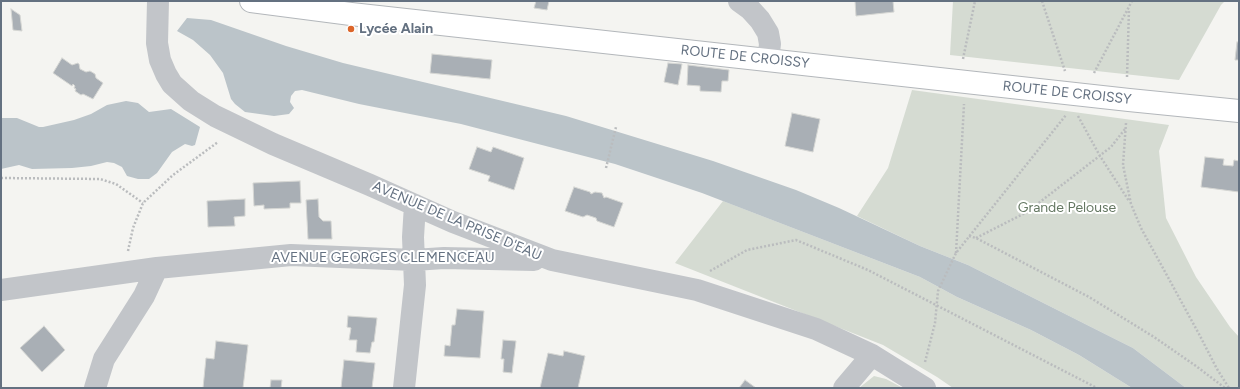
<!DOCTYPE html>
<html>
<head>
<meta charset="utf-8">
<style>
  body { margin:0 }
  #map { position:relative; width:1240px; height:389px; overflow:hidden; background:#f4f4f1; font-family:Figtree,sans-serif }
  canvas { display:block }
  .frame { position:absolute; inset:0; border:2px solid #647181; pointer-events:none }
</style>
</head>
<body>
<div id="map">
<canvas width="1240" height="389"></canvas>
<div class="frame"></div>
</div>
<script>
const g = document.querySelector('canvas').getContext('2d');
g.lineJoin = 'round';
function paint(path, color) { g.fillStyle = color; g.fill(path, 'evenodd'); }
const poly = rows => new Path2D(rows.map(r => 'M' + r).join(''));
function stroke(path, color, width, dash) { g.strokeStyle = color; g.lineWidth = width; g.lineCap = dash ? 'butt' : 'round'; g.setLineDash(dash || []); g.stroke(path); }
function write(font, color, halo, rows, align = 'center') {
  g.font = font + ' Figtree,sans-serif'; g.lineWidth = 4; g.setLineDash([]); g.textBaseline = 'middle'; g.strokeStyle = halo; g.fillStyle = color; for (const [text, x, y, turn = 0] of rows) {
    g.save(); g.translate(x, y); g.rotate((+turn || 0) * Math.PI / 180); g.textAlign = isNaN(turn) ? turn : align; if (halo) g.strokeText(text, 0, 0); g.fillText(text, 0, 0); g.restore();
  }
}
const green = poly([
  [953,1,1225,1,1221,5,1179,80,950,55],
  [912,90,1169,125,1159,151,1166,218,1196,277,1230,327,1239,337,1239,388,1186,388,1133,348,1107,335,968,265,920,246,857,216,888,168],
  [723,201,920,277,957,297,1031,330,1079,355,1132,388,953,388,937,377,883,345,675,263],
  [874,376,886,379,903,388,859,388]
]);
const water = poly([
  [187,18,211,20,286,46,343,63,566,116,713,161,796,190,839,208,920,246,968,265,1107,335,1133,348,1186,388,1132,388,1079,355,1031,330,957,297,920,277,702,193,615,164,461,124,359,104,302,90,295,91,291,96,290,102,294,108,289,114,274,116,245,112,235,104,231,99,223,73,210,55,193,40,177,31],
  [126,101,138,103,149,112,171,109,200,127,195,145,192,146,185,144,172,152,157,173,149,179,138,179,127,176,122,167,114,163,107,162,91,166,72,168,32,169,19,165,1,169,1,118,17,118,39,127,43,127,74,120,91,114,107,105]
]);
const building = poly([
  [536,1,549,1,547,10,534,8,536,1],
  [855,1,893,1,894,12,856,16,855,1],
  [11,9,20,15,22,31,13,30,11,9],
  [1237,42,1239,42,1239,60,1235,60,1237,42],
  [432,54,492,60,490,79,430,73,432,54],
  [62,58,72,65,78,63,79,64,80,69,86,72,90,71,95,74,96,78,103,83,93,99,83,94,81,95,75,91,76,89,74,88,75,86,73,84,72,86,53,73,62,58],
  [668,63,682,64,678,85,664,82,668,63],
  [688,65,729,70,728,81,722,81,721,92,700,91,700,86,687,85,688,65],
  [792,113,820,119,813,152,785,146,792,113],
  [477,147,491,152,493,147,524,158,514,190,488,181,490,176,469,169,477,147],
  [1205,157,1224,159,1223,165,1233,166,1234,160,1239,161,1239,192,1201,187,1205,157],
  [300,181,301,203,290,203,290,208,264,209,264,205,254,206,253,183,300,181],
  [574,187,590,192,591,194,595,192,602,193,604,198,606,197,623,203,614,227,597,221,596,218,587,215,583,217,565,211,574,187],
  [245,199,245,216,234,217,235,226,208,227,207,201,245,199],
  [318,199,319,217,323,221,331,221,332,239,308,239,306,200,318,199],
  [457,309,484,311,480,358,444,356,445,345,450,346,452,325,455,325,457,309],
  [348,316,377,318,374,342,372,342,370,353,356,352,357,340,349,340,351,328,347,327,348,316],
  [44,326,65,350,42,372,20,348,44,326],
  [503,340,516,341,512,373,503,372,504,359,501,359,503,340],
  [216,341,248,345,243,388,203,388,206,358,214,359,216,341],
  [564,351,585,356,578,388,540,388,548,353,563,356,564,351],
  [344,360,375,363,372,388,341,388,344,360],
  [271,380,282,380,281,388,270,388,271,380],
  [745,380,756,388,739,388,745,380]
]);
const path = poly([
  [1042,1,1065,71],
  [963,59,975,1],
  [1094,73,1132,1],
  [1127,77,1129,9],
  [1078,116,1100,156,1129,201],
  [1126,123,1123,165,1131,204,1141,228,1199,334,1217,369,1229,388],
  [606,168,616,127],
  [1,178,100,179,116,184,143,203],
  [969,236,976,238,1089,297,1154,337,1196,366,1225,388],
  [976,238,1027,212,1111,147,1125,129],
  [128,251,133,228,143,203,173,175,218,142],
  [956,253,964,104],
  [710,271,747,250,796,240,868,270,1097,388],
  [925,362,935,323,938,291,956,253,1066,115]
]);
const minor = poly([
  [158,1,157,43,160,60,166,74,172,84,191,101,215,116,273,144,370,185,453,222,552,260,697,290,816,329,872,355,925,388],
  [739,1,750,9,760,20,768,33,770,44,768,60],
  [1,290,157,268,291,255,414,260,444,258,534,260],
  [95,388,104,359,144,296,157,268],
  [404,388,415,285,413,237,415,205],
  [844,388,872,355]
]);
const major = poly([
  [251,1,351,14,1129,100,1239,111]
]);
const markers = [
  [351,29,4,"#dc6529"]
];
const poiNames = [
  ["Lycée Alain",359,29]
];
const streetNames = [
  ["ROUTE DE CROISSY",745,57,6],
  ["ROUTE DE CROISSY",1067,93,6],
  ["AVENUE DE LA PRISE D'EAU",457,221,23],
  ["AVENUE GEORGES CLEMENCEAU",383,258]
];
const parkNames = [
  ["Grande Pelouse",1067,208]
];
paint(green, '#d5dbd2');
paint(water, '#bbc4c9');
paint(building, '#a9afb5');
stroke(building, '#d5d6d3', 1);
stroke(major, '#b3b7bb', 24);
stroke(path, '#babcbe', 2.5, [2, 2]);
stroke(minor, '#c2c5c9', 22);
stroke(major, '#fff', 22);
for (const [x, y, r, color] of markers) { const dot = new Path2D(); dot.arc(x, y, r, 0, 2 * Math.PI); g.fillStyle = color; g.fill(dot); stroke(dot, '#fff', 1.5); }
write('bold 14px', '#647181', '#fff', poiNames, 'left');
write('14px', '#647181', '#fff', streetNames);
write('14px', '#657863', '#fff', parkNames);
</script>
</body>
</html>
